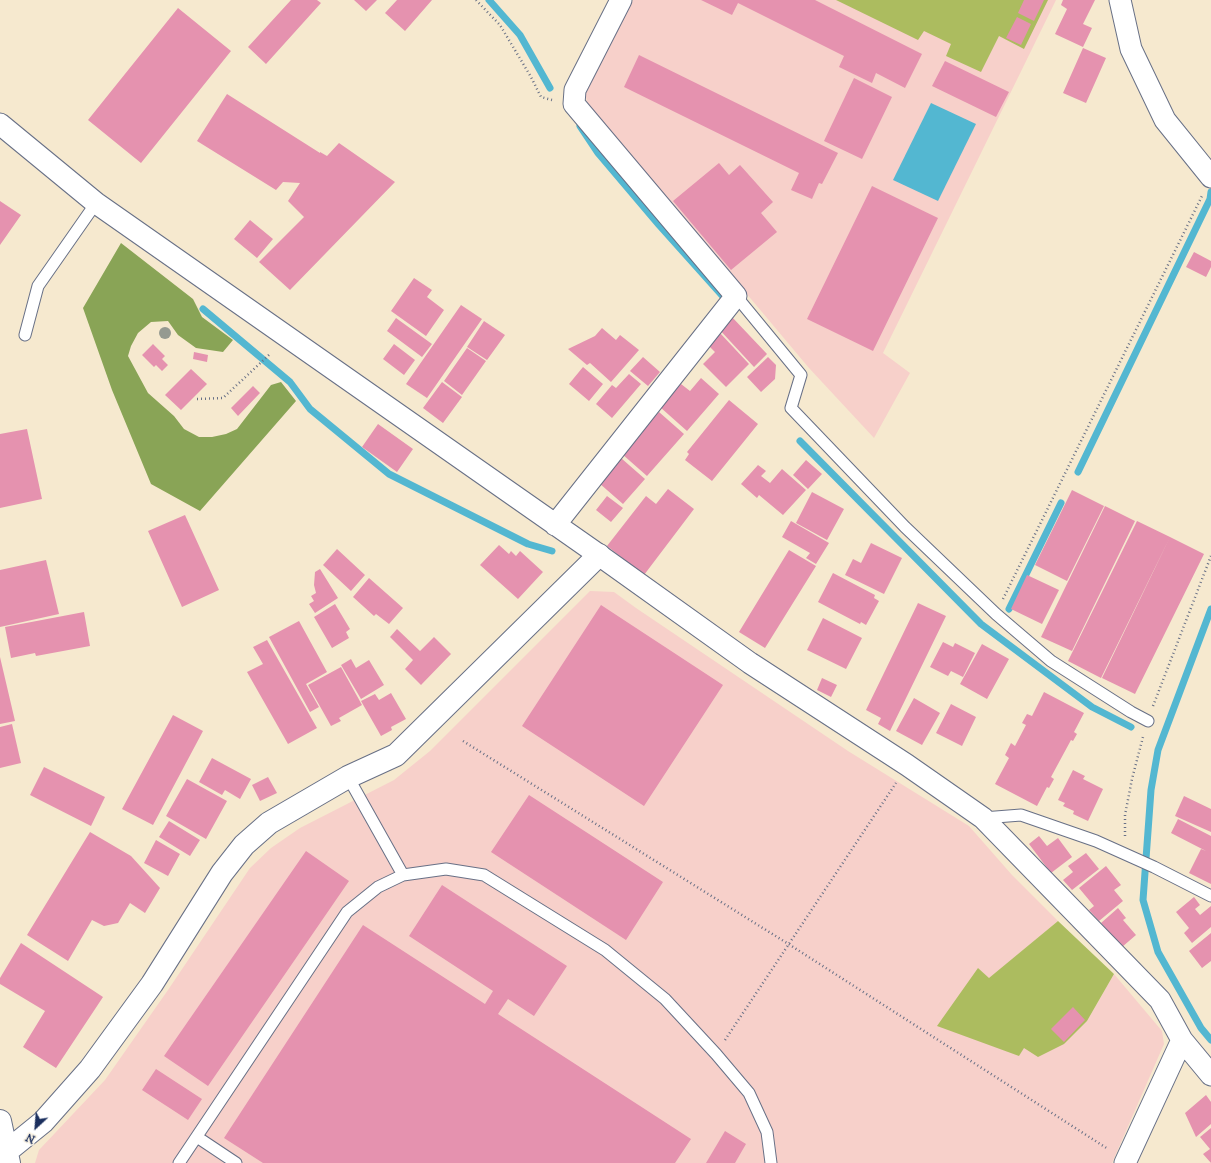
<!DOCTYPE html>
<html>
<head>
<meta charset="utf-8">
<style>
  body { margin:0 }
  #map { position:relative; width:1211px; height:1163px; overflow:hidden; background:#f6e9cf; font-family:"IM FELL DW Pica",serif }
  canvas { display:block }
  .north { position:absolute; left:16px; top:1107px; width:40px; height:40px; -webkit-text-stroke:3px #fcf5e5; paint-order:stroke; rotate:206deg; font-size:11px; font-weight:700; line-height:16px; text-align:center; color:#1b2f5e }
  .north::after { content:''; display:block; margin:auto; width:14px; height:18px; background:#1b2f5e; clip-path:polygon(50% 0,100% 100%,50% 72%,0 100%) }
</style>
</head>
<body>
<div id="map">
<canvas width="1211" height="1163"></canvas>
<div class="north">N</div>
</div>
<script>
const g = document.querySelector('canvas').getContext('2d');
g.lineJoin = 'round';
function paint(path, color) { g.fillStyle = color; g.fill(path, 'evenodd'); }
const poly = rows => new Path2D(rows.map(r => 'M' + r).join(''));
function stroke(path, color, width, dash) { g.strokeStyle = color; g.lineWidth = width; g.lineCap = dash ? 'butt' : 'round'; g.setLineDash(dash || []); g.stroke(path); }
const built = poly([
  [633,0,1056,0,883,353,910,373,874,438,809,368,588,105,585,93],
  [590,591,614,592,636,608,848,751,969,826,1012,875,1058,921,989,979,978,968,1019,1056,1023,1048,1087,1021,1114,974,1162,1031,1164,1044,1112,1163,35,1163,39,1150,105,1080,168,990,250,868,271,848,300,828,394,780,430,751]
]);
const green = poly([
  [836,0,1048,0,1024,49,999,36,981,72,946,56,951,44,924,31,918,40],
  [1058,921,1114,974,1087,1021,1064,1044,1038,1057,1024,1048,1019,1056,937,1026,978,968,989,978]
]);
const forest = poly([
  [121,243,193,299,202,317,233,340,223,352,196,348,178,335,168,321,151,322,138,333,131,346,128,356,148,393,174,416,184,429,199,437,212,437,226,434,237,429,271,385,281,382,296,401,200,511,151,484,112,390,83,308]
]);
const water = poly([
  [931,103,976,124,938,201,893,180]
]);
const stream = poly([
  [489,0,520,35,550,88],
  [580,126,598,153,659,225,727,301],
  [203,309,290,382,310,409,389,474,528,544,552,551],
  [800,441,981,624,1092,707,1131,727],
  [1078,472,1210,199,1211,192],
  [1009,609,1061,503],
  [1211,609,1158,750,1151,790,1143,900,1158,952,1201,1028,1211,1040]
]);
const building = poly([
  [291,0,317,0,321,3,266,64,248,47],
  [354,0,377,0,366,11],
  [397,0,432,0,405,31,385,13],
  [701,0,815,0,922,54,905,88,876,73,872,83,839,67,844,56,738,3,732,15],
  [1024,0,1044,0,1034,21,1018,13],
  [1063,0,1095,0,1083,24,1092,28,1083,47,1055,34,1067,9,1061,5],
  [178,8,231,51,141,163,88,120],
  [1017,17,1031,24,1021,45,1006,38],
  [1083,48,1106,58,1086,103,1063,93],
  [639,55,838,153,822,184,819,183,812,199,791,190,799,173,624,87],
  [945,61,1009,92,996,117,932,86],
  [854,78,892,97,862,159,824,141],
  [227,94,320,153,320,152,327,156,339,143,395,182,290,290,259,262,304,217,288,201,300,183,283,182,276,190,197,141],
  [719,163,729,175,740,165,773,202,761,213,777,232,731,270,673,201],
  [872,186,938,218,873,351,807,319],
  [0,201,21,215,0,245],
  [250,220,273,239,257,258,234,239],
  [1194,252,1211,261,1211,267,1206,277,1186,267],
  [414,278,432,290,427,297,444,310,426,336,391,311],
  [461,305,482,319,427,398,406,384],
  [731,316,767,354,754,367,718,328],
  [396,318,432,344,422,357,387,331],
  [484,321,505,335,487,360,467,347],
  [602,328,616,340,620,335,639,350,611,382,590,363,587,365,568,349,595,336],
  [720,333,749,364,726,387,703,364,715,352,708,345],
  [153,344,165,356,162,359,168,365,162,371,156,365,154,367,142,355],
  [394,344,415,360,404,375,383,359],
  [467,348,486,361,462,395,444,381],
  [194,352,208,355,207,362,193,359],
  [643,357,660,372,648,386,630,371],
  [768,357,776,365,775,379,761,392,747,377],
  [583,367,603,384,589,401,569,384],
  [191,369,207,384,181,410,165,395],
  [629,374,641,384,612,418,596,404,612,385,616,388],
  [701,378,719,394,687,431,660,407,681,384,690,391],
  [442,382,462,397,443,423,423,408],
  [253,386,260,393,238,416,231,408],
  [729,400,758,424,712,481,685,460,689,454,687,452],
  [659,412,684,434,647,476,622,454],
  [378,424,413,449,397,472,362,447],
  [27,429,42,499,0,508,0,434],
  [621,458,645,479,623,504,599,483],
  [806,460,822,474,808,489,793,475],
  [758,465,766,471,761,476,770,483,782,469,806,490,783,515,759,495,757,498,741,484],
  [668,489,694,509,644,575,607,546,646,496,656,504],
  [1072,490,1104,506,1067,581,1035,565],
  [812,492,844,509,827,540,796,523],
  [607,496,623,508,611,522,596,510],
  [1105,506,1135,521,1072,651,1041,637],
  [185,515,219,590,182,607,148,531],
  [791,521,829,543,816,564,806,558,810,553,782,537],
  [1137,521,1170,537,1101,678,1068,661],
  [1170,537,1204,554,1135,694,1102,678],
  [871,543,902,558,884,594,845,575,853,559,861,563],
  [499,545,509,554,511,551,516,556,520,551,543,572,518,599,480,565],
  [337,549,365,575,351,591,323,565],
  [789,550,816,566,765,648,739,632],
  [46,560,59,614,0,627,0,570],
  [320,569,338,598,315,613,309,604,314,601,311,596,316,593,314,585,315,572],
  [833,573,875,595,874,598,879,601,866,625,861,622,860,624,818,602],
  [1027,575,1059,590,1042,624,1011,609],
  [369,578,403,608,389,624,376,614,374,616,353,597],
  [918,603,946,616,890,731,878,724,881,718,866,710],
  [335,604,350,629,346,632,349,638,332,648,314,617],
  [601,605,723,685,644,806,522,726],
  [84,612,90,646,36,656,35,653,11,658,5,627],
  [823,618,862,638,846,669,807,650],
  [299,621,327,672,306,684,319,707,310,712,269,637],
  [397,629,420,651,434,637,451,654,421,685,405,669,413,660,390,637],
  [267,640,317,728,288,744,247,672,263,664,253,647],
  [943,642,953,647,955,643,975,653,963,677,951,671,948,676,930,667],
  [982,644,1009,659,987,699,960,684],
  [0,657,15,721,0,724],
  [351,659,356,668,369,660,384,685,361,699,341,665],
  [341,667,362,705,339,718,341,721,331,726,308,685],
  [822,678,837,685,831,697,817,690],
  [1044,692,1084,713,1074,732,1077,734,1073,741,1071,740,1051,777,1054,779,1049,788,1047,787,1037,806,995,784,1009,758,1005,755,1011,743,1015,746,1026,725,1022,723,1027,714,1032,716],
  [391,693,406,719,391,727,392,730,381,736,361,701,375,694,379,700],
  [914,698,940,713,922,745,896,731],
  [951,704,976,717,962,746,936,733],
  [173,715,203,731,153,825,122,809],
  [12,724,21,763,0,768,0,727],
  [212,758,251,779,240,799,225,790,222,795,199,782],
  [44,767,105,797,91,826,30,795],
  [1073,770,1085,776,1083,779,1103,789,1088,821,1073,814,1074,811,1063,806,1065,803,1058,800],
  [268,777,277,793,260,801,252,785],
  [187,779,227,801,206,839,166,816],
  [529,795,663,882,626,940,491,852],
  [1184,796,1211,809,1211,832,1175,816],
  [1178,819,1211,836,1211,884,1189,873,1201,849,1206,851,1171,833],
  [169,821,200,840,190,856,159,837],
  [90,832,131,856,160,888,145,913,130,903,118,923,104,926,92,920,68,961,27,935],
  [1039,836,1047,846,1058,838,1072,857,1051,873,1029,844],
  [156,840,180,854,168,876,144,863],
  [306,851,349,881,208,1086,164,1056],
  [1086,853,1099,869,1072,890,1063,880,1073,872,1068,866],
  [1106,866,1121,885,1114,890,1123,901,1099,921,1089,910,1094,906,1079,888],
  [442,885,567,966,534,1016,508,999,498,1014,691,1139,675,1163,263,1163,224,1138,363,925,485,1004,493,991,409,936],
  [1194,897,1200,905,1195,909,1200,915,1211,906,1211,927,1192,943,1184,933,1189,928,1176,912],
  [1118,908,1126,918,1123,920,1136,935,1122,947,1101,923],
  [1211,933,1211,961,1202,968,1189,951],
  [21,943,103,997,56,1068,23,1047,45,1011,0,984,0,978],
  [1073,1007,1085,1020,1064,1042,1051,1029],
  [156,1069,202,1099,188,1120,142,1090],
  [1206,1095,1211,1102,1211,1124,1196,1137,1185,1113],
  [1211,1128,1211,1163,1203,1154,1210,1149,1200,1137],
  [725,1131,746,1144,735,1163,706,1163]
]);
const path = poly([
  [476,0,500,25,531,77,541,97,552,100],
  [197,399,223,398,271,353],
  [1003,599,1202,196],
  [1153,706,1211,556],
  [463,741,790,945,1108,1149],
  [1125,836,1125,815,1132,779,1143,737],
  [725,1040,896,783]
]);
const service = poly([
  [736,296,801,375,791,408,905,527,996,614,1051,661,1131,712,1148,721],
  [25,335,38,286,96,203],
  [348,777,403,875],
  [983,818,1021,815,1096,841,1154,867,1211,896],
  [197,1137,236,1163],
  [179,1163,347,912,378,887,403,875,446,869,484,875,605,950,665,999,716,1054,749,1093,767,1132,771,1163]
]);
const minor = poly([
  [1120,0,1131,49,1165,120,1211,177],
  [0,124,96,203,599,555,750,663,907,765,983,818,1160,1000,1182,1040,1211,1075],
  [555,525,736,296,574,104,575,90,621,0],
  [1125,1163,1182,1040]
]);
const tertiary = poly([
  [0,1121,9,1163],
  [0,1160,6,1152,43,1122,90,1069,152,984,222,873,244,845,269,823,348,777,396,755,599,555]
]);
const trees = [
  [165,333]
];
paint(built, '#f7d0ca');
paint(green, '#acbc5f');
paint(forest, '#89a456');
paint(water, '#53b7d1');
stroke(stream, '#53b7d1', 7);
paint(building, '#e592af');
stroke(service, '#687086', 13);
stroke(minor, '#687086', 23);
stroke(tertiary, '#687086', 24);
stroke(path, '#687086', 2.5, [1, 3]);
stroke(service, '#fff', 11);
stroke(minor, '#fff', 21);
stroke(tertiary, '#fff', 22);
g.fillStyle = '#959a91';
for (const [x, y] of trees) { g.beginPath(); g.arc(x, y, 6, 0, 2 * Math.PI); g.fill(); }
</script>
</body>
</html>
